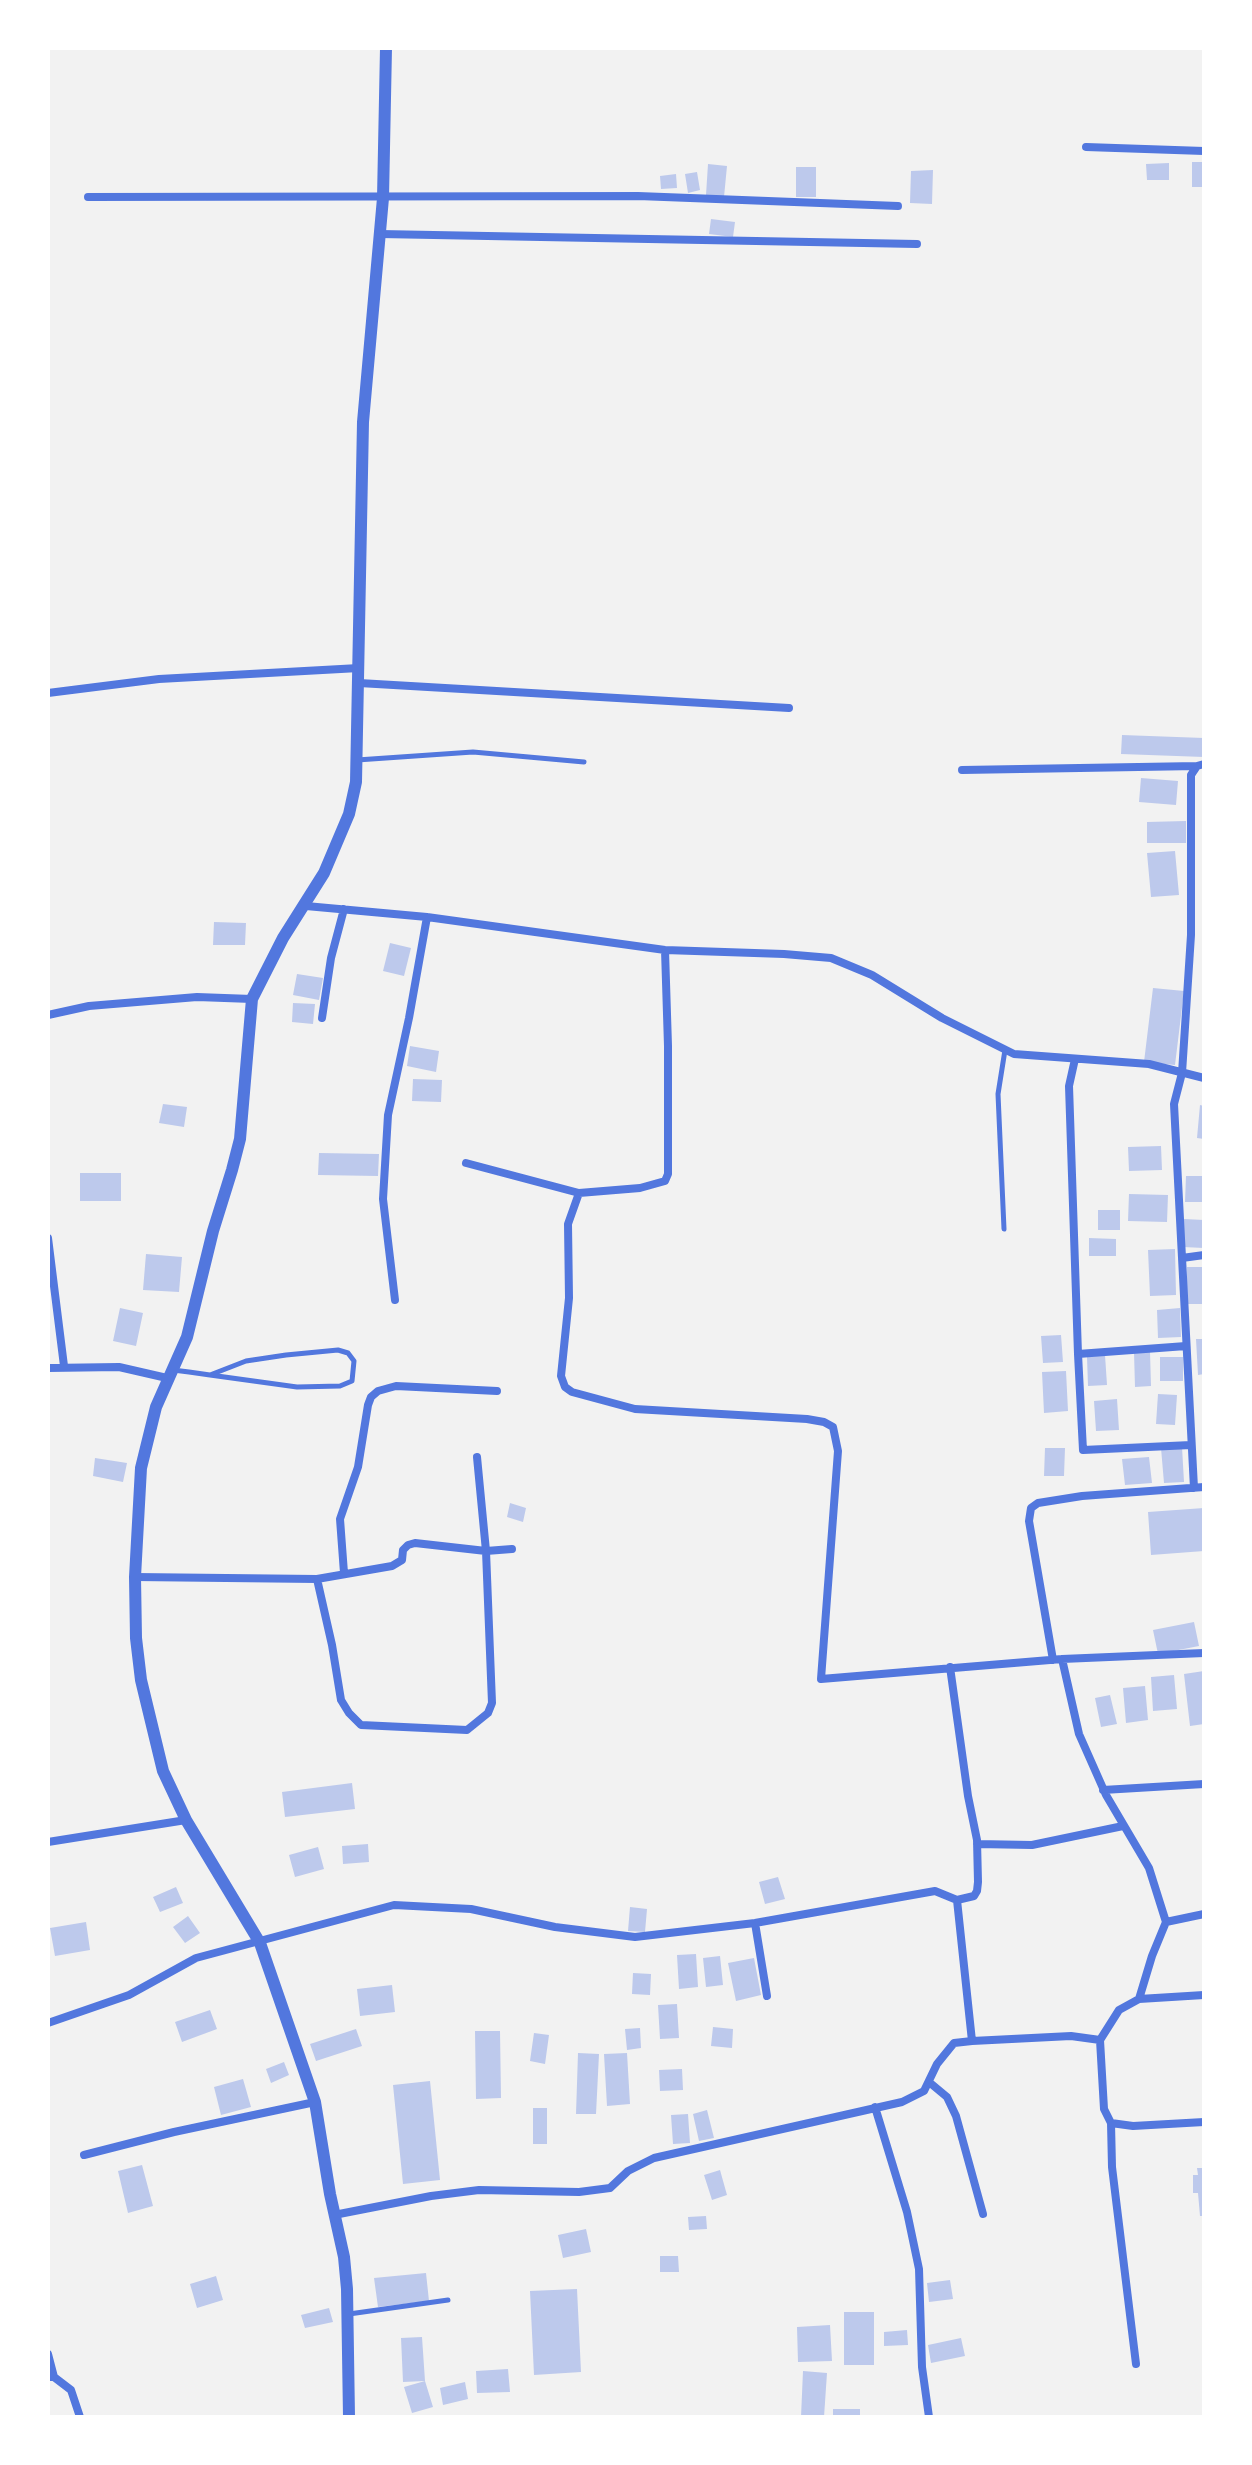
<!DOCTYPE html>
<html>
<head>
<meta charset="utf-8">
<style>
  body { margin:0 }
  #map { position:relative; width:1252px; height:2465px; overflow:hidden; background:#f2f2f2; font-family:"Alegreya Sans",sans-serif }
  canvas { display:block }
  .frame { position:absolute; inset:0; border:50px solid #fff; pointer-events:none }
</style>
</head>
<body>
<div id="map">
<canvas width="1252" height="2465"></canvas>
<div class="frame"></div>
</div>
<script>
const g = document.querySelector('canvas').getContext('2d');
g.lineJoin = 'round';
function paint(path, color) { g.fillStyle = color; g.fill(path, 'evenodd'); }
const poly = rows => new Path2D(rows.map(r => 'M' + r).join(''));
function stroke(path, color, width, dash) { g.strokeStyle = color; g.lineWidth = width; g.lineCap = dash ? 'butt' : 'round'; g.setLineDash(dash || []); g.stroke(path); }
const building = poly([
  [1192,162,1204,162,1204,187,1192,187],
  [1169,163,1169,180,1147,180,1146,164],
  [708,164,727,166,724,197,706,195],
  [796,167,816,167,816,197,796,197],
  [933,170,932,204,910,203,911,171],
  [697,172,700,190,688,193,685,174],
  [676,174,677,188,661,189,660,176],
  [711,219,735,222,733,237,709,234],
  [1122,735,1204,738,1204,757,1121,754],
  [1141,778,1178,781,1176,805,1139,802],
  [1186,821,1186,843,1147,843,1147,822],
  [1175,851,1179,895,1151,897,1147,853],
  [214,922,246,923,245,945,213,945],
  [390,943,411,948,404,976,383,971],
  [297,974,323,978,319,1000,293,995],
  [1153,988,1184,991,1175,1065,1144,1062],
  [293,1003,315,1004,313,1024,292,1022],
  [410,1046,439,1051,436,1072,407,1066],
  [413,1079,442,1080,441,1102,412,1101],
  [163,1104,187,1107,184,1127,159,1123],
  [1200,1105,1204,1106,1204,1139,1197,1138],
  [1161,1146,1162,1170,1129,1171,1128,1147],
  [319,1153,379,1154,378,1176,318,1175],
  [80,1173,121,1173,121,1201,80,1201],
  [1186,1176,1204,1176,1204,1202,1185,1202],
  [1129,1194,1168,1195,1167,1222,1128,1221],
  [1098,1210,1120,1210,1120,1230,1098,1230],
  [1184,1219,1204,1220,1204,1248,1183,1247],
  [1089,1238,1116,1239,1116,1256,1089,1256],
  [1175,1249,1176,1295,1150,1296,1148,1250],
  [146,1254,182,1257,179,1292,143,1290],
  [1187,1267,1204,1267,1204,1304,1187,1304],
  [120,1308,143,1313,136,1346,113,1341],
  [1180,1308,1181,1337,1158,1338,1157,1310],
  [1061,1335,1063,1362,1043,1363,1041,1336],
  [1196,1339,1204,1339,1204,1374,1198,1375],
  [1134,1352,1150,1352,1151,1386,1135,1387],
  [1105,1355,1107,1385,1088,1386,1087,1357],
  [1160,1357,1183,1357,1183,1381,1160,1381],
  [1066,1371,1068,1411,1044,1413,1042,1372],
  [1158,1394,1177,1395,1175,1425,1156,1424],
  [1117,1399,1119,1430,1096,1431,1094,1401],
  [1182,1447,1184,1482,1164,1483,1161,1448],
  [1045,1448,1065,1448,1064,1476,1044,1476],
  [1149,1457,1152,1483,1125,1485,1122,1459],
  [95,1458,127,1463,123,1482,93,1476],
  [510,1503,526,1508,523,1522,507,1517],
  [1204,1508,1204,1551,1151,1555,1148,1512],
  [1194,1622,1199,1646,1158,1654,1153,1630],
  [1204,1671,1204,1724,1190,1726,1184,1674],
  [1174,1675,1177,1709,1153,1711,1151,1677],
  [1145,1686,1148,1720,1126,1723,1123,1688],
  [1110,1695,1117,1724,1101,1727,1095,1698],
  [352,1783,355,1809,285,1817,282,1792],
  [368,1844,369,1862,343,1864,342,1846],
  [318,1847,324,1869,295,1877,289,1855],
  [778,1877,785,1899,765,1904,759,1882],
  [176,1887,183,1903,160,1912,153,1897],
  [630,1907,647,1909,645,1932,628,1931],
  [188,1916,200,1933,185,1943,173,1927],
  [86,1922,90,1950,55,1956,50,1928],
  [696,1954,698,1987,679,1989,677,1955],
  [720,1956,723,1985,706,1987,703,1958],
  [754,1958,761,1995,736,2001,728,1963],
  [633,1973,651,1974,650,1995,632,1994],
  [392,1985,395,2012,360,2016,357,1989],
  [677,2004,679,2038,660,2039,658,2005],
  [210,2010,217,2029,182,2042,175,2022],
  [713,2027,733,2029,732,2048,711,2046],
  [640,2028,641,2048,627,2050,625,2029],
  [356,2029,362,2046,316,2061,310,2044],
  [475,2031,500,2031,501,2098,476,2099],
  [534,2033,549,2035,545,2064,530,2061],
  [578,2053,599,2054,596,2114,576,2114],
  [627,2053,630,2104,607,2106,604,2054],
  [284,2062,289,2075,271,2083,266,2069],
  [682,2069,683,2090,660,2091,659,2070],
  [243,2079,251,2107,221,2115,214,2087],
  [430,2081,440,2180,403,2184,393,2085],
  [533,2108,547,2108,547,2144,533,2144],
  [707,2110,714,2138,699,2141,693,2114],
  [688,2114,690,2143,673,2144,671,2115],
  [142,2165,153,2206,128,2213,118,2171],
  [1197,2168,1204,2168,1204,2216,1200,2216,1198,2193,1193,2193,1193,2175,1198,2175],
  [720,2170,727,2195,712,2200,704,2175],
  [706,2216,707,2229,689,2230,688,2217],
  [586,2229,591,2252,563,2258,558,2235],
  [660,2256,678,2256,679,2272,660,2272],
  [426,2273,429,2301,378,2307,374,2278],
  [216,2276,223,2300,197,2308,190,2284],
  [950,2280,953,2299,929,2302,927,2283],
  [577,2289,581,2372,534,2375,530,2291],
  [329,2308,333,2322,305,2328,301,2315],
  [844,2312,874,2312,874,2365,844,2365],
  [830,2325,832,2361,798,2362,797,2327],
  [907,2330,908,2345,884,2346,884,2332],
  [422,2337,425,2381,433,2407,412,2413,404,2387,425,2381,403,2382,401,2338],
  [961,2338,965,2356,931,2363,928,2345],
  [508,2369,510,2392,477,2393,476,2371],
  [803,2371,827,2373,824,2417,801,2417],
  [465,2382,468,2399,443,2405,440,2388],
  [833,2409,860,2409,860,2417,833,2417]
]);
const service = poly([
  [357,760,473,752,584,762],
  [1004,1229,998,1094,1005,1050],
  [173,1370,189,1372,210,1375,297,1387,340,1386,352,1381,354,1361,348,1353,338,1350,286,1355,246,1361,210,1375],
  [349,2314,448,2300]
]);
const minor = poly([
  [1086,147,1204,151],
  [88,197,638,196,898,206],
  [380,234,917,244],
  [359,683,789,708],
  [48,693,159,679,359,668],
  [962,770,1197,766],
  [306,906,427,917,665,950,784,954,831,958,872,975,942,1018,1014,1054,1149,1064,1204,1078],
  [665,950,668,1046,668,1174,665,1181,640,1188,579,1193,568,1224,569,1298,561,1376,565,1387,572,1392,635,1409,807,1419,824,1422,833,1427,838,1451,821,1679,1062,1659,1204,1653],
  [48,1015,89,1006,197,997,252,999],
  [322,1018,331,958,344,909],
  [1075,1059,1069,1086,1078,1354,1083,1450,1191,1445],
  [466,1163,579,1193],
  [48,1238,64,1366],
  [1182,1258,1204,1255],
  [395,1300,383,1199,388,1115,409,1018,427,917],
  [1078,1354,1186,1346],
  [48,1368,119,1367,167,1378],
  [1194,1488,1174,1104,1182,1073,1191,935,1191,775,1197,766,1204,764],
  [344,1573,340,1519,358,1467,368,1405,371,1397,378,1391,396,1386,497,1391],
  [135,1577,317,1579,332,1645,341,1700,349,1713,361,1725,467,1730,488,1713,492,1703,486,1551,477,1457],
  [317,1579,392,1566,402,1560,403,1550,408,1545,415,1543,486,1551,512,1549],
  [1062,1659,1079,1734,1106,1795,1149,1868,1166,1922,1204,1914],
  [1053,1660,1029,1521,1031,1508,1038,1503,1082,1496,1204,1487],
  [950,1667,968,1796,977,1840,978,1882,977,1891,974,1896,957,1900],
  [1103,1790,1204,1784],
  [48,1842,186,1820],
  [977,1844,1032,1845,1123,1826],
  [755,1923,767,1996],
  [1139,1999,1152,1956,1166,1922],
  [48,2023,129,1995,196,1958,394,1905,471,1909,555,1927,635,1937,755,1923,935,1891,957,1900,972,2041],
  [1100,2040,1119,2010,1139,1999,1204,1995],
  [929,2082,947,2097,956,2116,983,2214],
  [875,2107,907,2212,919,2269,922,2367,929,2417],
  [1111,2123,1112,2167,1136,2364],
  [84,2155,174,2132,315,2102],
  [334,2215,431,2196,479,2190,579,2192,610,2188,628,2171,654,2158,902,2102,924,2091,937,2064,954,2043,972,2041,1071,2036,1100,2040,1104,2109,1111,2123,1133,2126,1204,2122],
  [48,2354,54,2377],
  [48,2377,54,2377,71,2390,80,2417]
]);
const tertiary = poly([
  [349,2417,347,2289,344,2257,330,2194,315,2102,260,1943,186,1820,163,1771,141,1680,136,1638,135,1577,141,1468,156,1407,187,1337,213,1231,232,1170,240,1139,252,999,283,938,324,873,349,814,356,782,363,422,383,198,386,48]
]);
paint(building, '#bdc9ec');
stroke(service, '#5277de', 5);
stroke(minor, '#5277de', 8);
stroke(tertiary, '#5277de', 12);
</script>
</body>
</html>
